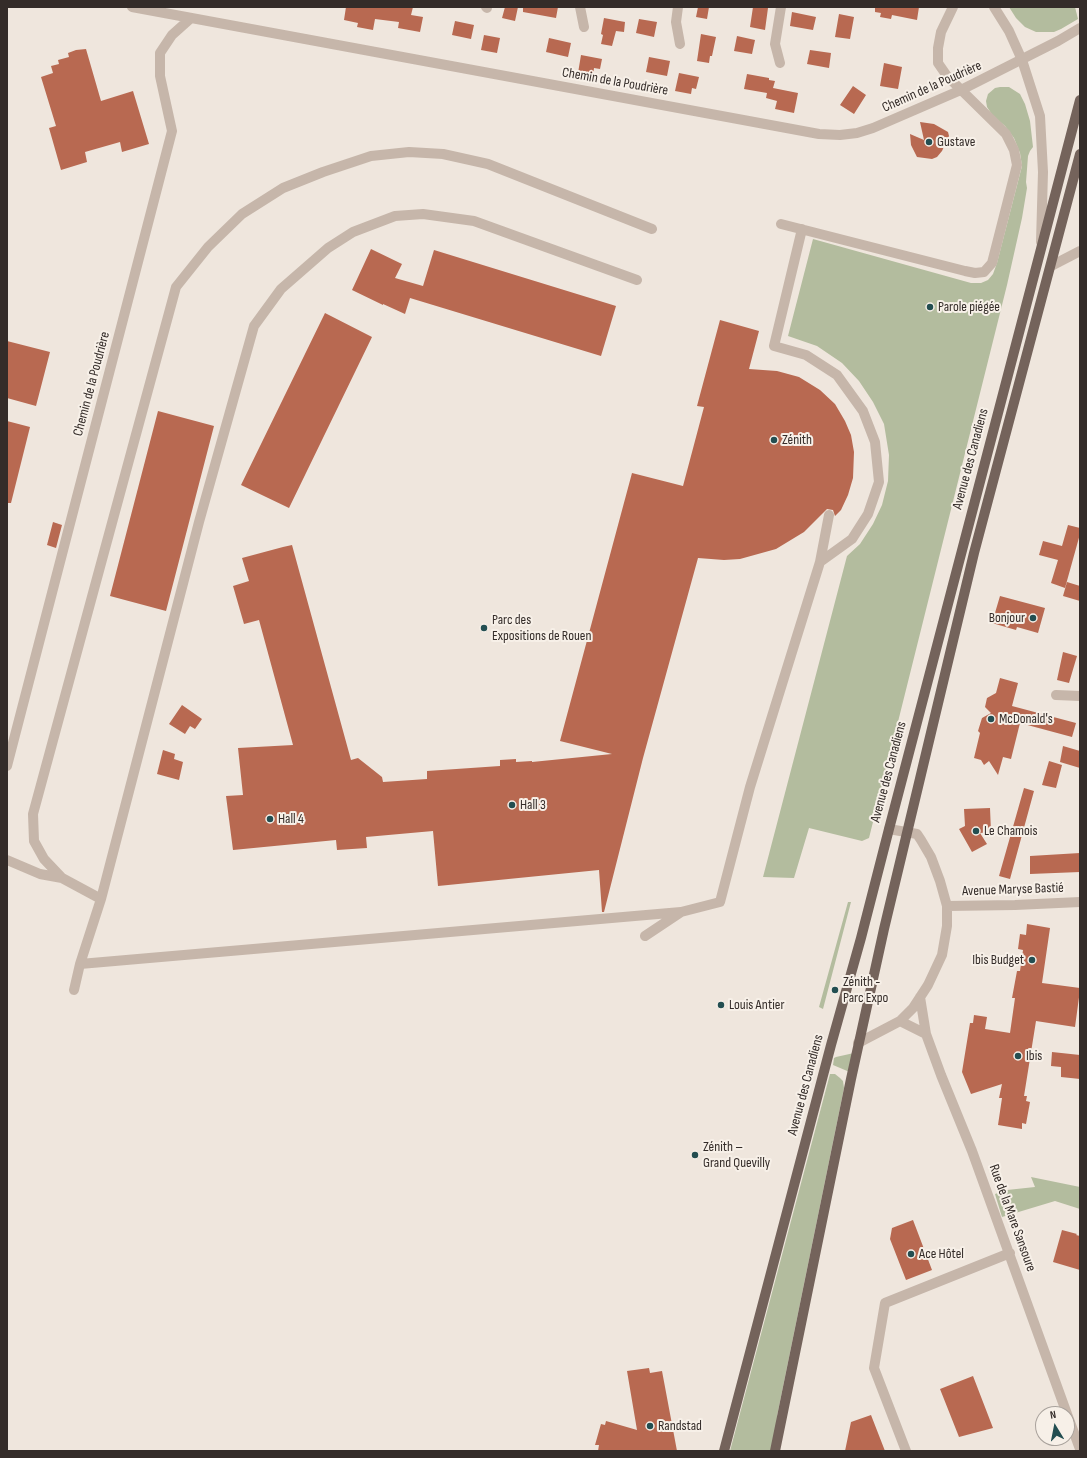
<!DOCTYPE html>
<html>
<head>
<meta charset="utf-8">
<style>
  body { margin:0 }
  #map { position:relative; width:1087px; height:1458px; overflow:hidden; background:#efe6dd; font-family:"Sofia Sans Condensed",sans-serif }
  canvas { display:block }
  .frame { position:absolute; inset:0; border:8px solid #342c29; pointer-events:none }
  .north { position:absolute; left:1035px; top:1406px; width:40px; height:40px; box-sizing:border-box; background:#f7f0e8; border:1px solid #a9a29c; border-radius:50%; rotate:350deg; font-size:11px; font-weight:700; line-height:16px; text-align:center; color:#342c29 }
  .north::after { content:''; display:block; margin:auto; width:14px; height:18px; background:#234e51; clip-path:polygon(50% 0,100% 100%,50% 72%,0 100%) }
</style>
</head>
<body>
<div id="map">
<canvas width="1087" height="1458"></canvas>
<div class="frame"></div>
<div class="north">N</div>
</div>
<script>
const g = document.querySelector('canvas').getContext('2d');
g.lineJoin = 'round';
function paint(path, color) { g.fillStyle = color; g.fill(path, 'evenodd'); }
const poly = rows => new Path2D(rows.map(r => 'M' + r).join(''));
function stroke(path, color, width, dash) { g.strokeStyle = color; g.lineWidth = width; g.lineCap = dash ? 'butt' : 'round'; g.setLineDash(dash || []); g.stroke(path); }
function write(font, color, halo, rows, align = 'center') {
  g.font = font + ' "Sofia Sans Condensed",sans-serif'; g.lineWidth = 4; g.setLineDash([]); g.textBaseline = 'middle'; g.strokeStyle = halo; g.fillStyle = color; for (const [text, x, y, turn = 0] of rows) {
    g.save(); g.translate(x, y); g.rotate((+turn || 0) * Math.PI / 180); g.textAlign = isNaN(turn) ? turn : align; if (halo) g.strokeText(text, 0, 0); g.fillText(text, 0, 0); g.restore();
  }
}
const green = poly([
  [1009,7,1075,7,1078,19,1061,29,1054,32,1036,32,1025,27,1016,18],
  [1000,87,1009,87,1020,94,1025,104,1030,121,1033,147,1030,151,1028,156,1026,182,1027,188,1022,218,1007,285,869,838,862,841,809,828,794,878,763,877,847,556,860,544,873,524,882,505,888,481,889,455,884,424,873,402,859,381,842,363,817,346,788,336,813,239,971,283,981,283,988,280,993,274,997,263,1022,166,1020,153,1014,138,1005,126,993,116,987,107,986,101,988,94,995,88],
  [848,902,851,902,823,1009,819,1007],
  [854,1053,852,1073,833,1065,834,1058,836,1057],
  [830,1074,835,1074,840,1078,843,1081,844,1088,777,1416,775,1451,730,1451],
  [1031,1177,1080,1187,1080,1209,1055,1201,1002,1217,995,1194,1007,1190,1035,1187]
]);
const building = poly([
  [346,7,413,7,411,15,423,17,420,32,398,28,399,22,375,19,373,30,357,27,358,23,344,20],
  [505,7,518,7,515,21,502,18],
  [523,7,558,7,556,18,523,12],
  [698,7,709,7,707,19,696,17],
  [753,7,768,8,765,30,750,27],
  [875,7,919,7,917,20,892,15,891,19,880,17,881,13,875,12],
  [792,12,816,17,813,30,790,26],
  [839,14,854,17,850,39,835,37],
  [604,18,625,22,624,32,616,31,612,46,601,44,603,35,601,34],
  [639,19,657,22,654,37,636,33],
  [455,21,474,25,471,39,452,35],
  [701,34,716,37,712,56,710,56,709,63,697,61],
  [484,35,500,38,497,53,481,50],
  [737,36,755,40,752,54,734,51],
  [549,38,571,43,568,57,546,52],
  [86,49,101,101,133,91,149,144,122,152,120,142,85,152,87,162,61,170,49,128,56,126,41,77,53,73,51,66,59,64,58,60,69,57,68,53,76,50],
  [810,50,831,53,829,68,807,64],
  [581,55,602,59,600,69,594,68,593,76,578,73],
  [649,57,670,61,667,76,646,72],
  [884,63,902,67,898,89,880,86],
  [679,73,699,77,696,89,692,88,691,94,675,91],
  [747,74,769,78,769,80,775,81,773,88,798,93,794,113,775,109,777,101,766,98,767,93,744,89],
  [853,86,866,95,854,114,840,105],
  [920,122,934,124,948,132,949,136,942,151,937,157,932,159,917,157,911,145,910,134,924,140],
  [371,249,402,264,395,278,423,286,434,250,616,306,601,356,410,298,405,314,383,304,383,305,352,290],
  [325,313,372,337,289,508,241,485],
  [720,320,759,331,749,369,777,371,799,377,820,390,835,404,845,421,851,435,854,452,853,478,848,495,841,510,835,516,833,510,827,509,804,532,776,549,740,559,724,560,698,558,643,758,604,912,602,912,599,870,438,886,433,831,366,837,367,848,337,850,336,840,233,850,226,796,243,795,238,748,293,745,259,620,244,624,233,586,249,581,242,558,283,547,292,545,351,760,358,758,382,777,383,782,427,779,427,771,500,766,500,760,516,759,516,762,532,761,532,762,612,754,560,741,632,473,683,486,704,407,697,406],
  [7,341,50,352,36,406,7,398],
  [158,411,214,426,166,611,110,596],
  [7,421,30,427,11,503,7,503],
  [53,522,62,525,56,548,47,545],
  [1068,525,1080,528,1080,534,1065,588,1051,583,1058,560,1039,555,1043,541,1062,546],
  [1067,582,1080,586,1080,601,1063,596],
  [1000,596,1045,608,1038,633,1017,627,1016,630,992,623],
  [1063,652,1077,656,1069,683,1057,680],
  [1000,678,1018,683,1012,706,1076,723,1072,737,1020,723,1011,759,1003,757,998,775,989,761,984,765,981,760,974,758,980,733,978,731,982,718,991,713,985,707,987,698,996,693],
  [182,705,202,719,195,729,190,726,185,734,169,724],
  [1063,746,1080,751,1080,768,1060,762],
  [163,750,175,754,174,759,183,762,179,780,157,774],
  [1049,761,1062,765,1056,788,1042,785],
  [1024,788,1034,791,1010,879,999,876],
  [990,808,991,832,980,833,987,844,972,852,959,829,965,826,964,809],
  [1080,853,1080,872,1030,874,1030,856],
  [1027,924,1050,928,1042,983,1080,988,1080,990,1075,1027,1036,1021,1024,1096,1027,1096,1026,1101,1030,1102,1026,1124,1022,1123,1022,1129,998,1125,1002,1098,999,1098,1002,1084,971,1094,962,1072,970,1023,973,1023,974,1015,987,1017,985,1029,1010,1033,1015,998,1012,998,1017,971,1020,971,1023,950,1018,949,1020,934,1026,935],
  [1052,1052,1080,1055,1080,1079,1061,1077,1061,1067,1051,1066],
  [913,1220,932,1270,906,1280,890,1239,892,1228],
  [1062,1230,1077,1234,1076,1235,1080,1236,1080,1270,1053,1262],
  [649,1368,650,1373,662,1371,677,1451,598,1451,599,1445,595,1445,601,1424,605,1425,606,1421,637,1430,627,1371],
  [973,1376,993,1428,959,1437,940,1389],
  [871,1415,885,1451,845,1451,851,1422]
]);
const minor = poly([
  [132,7,819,134,840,135,857,133,873,128,961,90,1058,41,1080,28],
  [486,7,487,8],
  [580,7,584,27],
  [678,7,676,22,680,44],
  [994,7,1009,31,1022,60,1040,116,1043,172,1041,242],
  [780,63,775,44,781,7],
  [781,224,965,271,975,273,984,272,992,263,1017,165,1014,150,1006,134,947,76,938,63,938,48,941,32,953,7],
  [802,229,774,346,806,355,837,375,863,411,875,442,879,482,868,514,852,539,820,562],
  [1051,266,1080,251],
  [1056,695,1080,696],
  [7,766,172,131,160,76,160,53,172,35,191,18],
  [7,860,40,874,62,878],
  [101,899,62,878,44,859,34,841,33,814,176,287,208,247,242,214,283,188,323,172,371,156,409,152,443,154,488,164,652,229],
  [947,906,1015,905,1080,902],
  [645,936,681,912,720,902,750,787,820,562,829,515],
  [80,964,681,912],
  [74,990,80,964,101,899,199,522,254,326,281,289,328,248,353,232,395,216,423,214,474,221,637,280],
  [920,997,926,1034,941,1075,972,1151,1067,1414],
  [900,1021,926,1034],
  [858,1043,900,1021,913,1008,928,985,942,955,947,926,947,906,940,881,931,857,921,840,917,834,889,829],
  [1067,1414,1080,1449],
  [906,1451,874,1368,885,1303,1010,1253]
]);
const major = poly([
  [724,1451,831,1045,861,938,889,829,1080,100],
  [775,1451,851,1079,884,929,974,553,1080,154]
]);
const markers = [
  [929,142,4,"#234e51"],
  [930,307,4,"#234e51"],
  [774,440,4,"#234e51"],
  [1033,618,4,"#234e51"],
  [484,628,4,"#234e51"],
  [991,719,4,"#234e51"],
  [512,805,4,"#234e51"],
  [270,819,4,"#234e51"],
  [976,831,4,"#234e51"],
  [1032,960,4,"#234e51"],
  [835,990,4,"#234e51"],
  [721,1005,4,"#234e51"],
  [1018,1056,4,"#234e51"],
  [695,1155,4,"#234e51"],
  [911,1254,4,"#234e51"],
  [650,1426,4,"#234e51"]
];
const streetNames = [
  ["Chemin de la Poudrière",615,82,10],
  ["Chemin de la Poudrière",932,87,-24],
  ["Chemin de la Poudrière",92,384,-75],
  ["Avenue des Canadiens",971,459,-75],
  ["Avenue des Canadiens",889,772,-75],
  ["Avenue Maryse Bastié",1013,890,-2],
  ["Avenue des Canadiens",806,1085,-75],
  ["Rue de la Mare Sansoure",1012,1218,70]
];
const poiNames = [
  ["Gustave",937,142],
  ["Parole piégée",938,307],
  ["Zénith",782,440],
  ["Bonjour",1025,618,"right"],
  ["Parc des",492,620],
  ["Expositions de Rouen",492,636],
  ["McDonald's",999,719],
  ["Hall 3",520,805],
  ["Hall 4",278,819],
  ["Le Chamois",984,831],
  ["Ibis Budget",1024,960,"right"],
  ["Zénith -",843,982],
  ["Parc Expo",843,998],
  ["Louis Antier",729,1005],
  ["Ibis",1026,1056],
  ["Zénith –",703,1147],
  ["Grand Quevilly",703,1163],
  ["Ace Hôtel",919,1254],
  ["Randstad",658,1426]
];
paint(green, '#b3bc9e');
paint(building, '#b86951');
stroke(minor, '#c6b6aa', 10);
stroke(major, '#74635b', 10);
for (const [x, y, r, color] of markers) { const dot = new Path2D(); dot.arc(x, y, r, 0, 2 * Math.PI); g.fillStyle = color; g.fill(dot); stroke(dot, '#f7f0e8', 1.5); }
write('14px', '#342c29', '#f7f0e8', streetNames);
write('14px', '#342c29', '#f7f0e8', poiNames, 'left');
</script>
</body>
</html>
